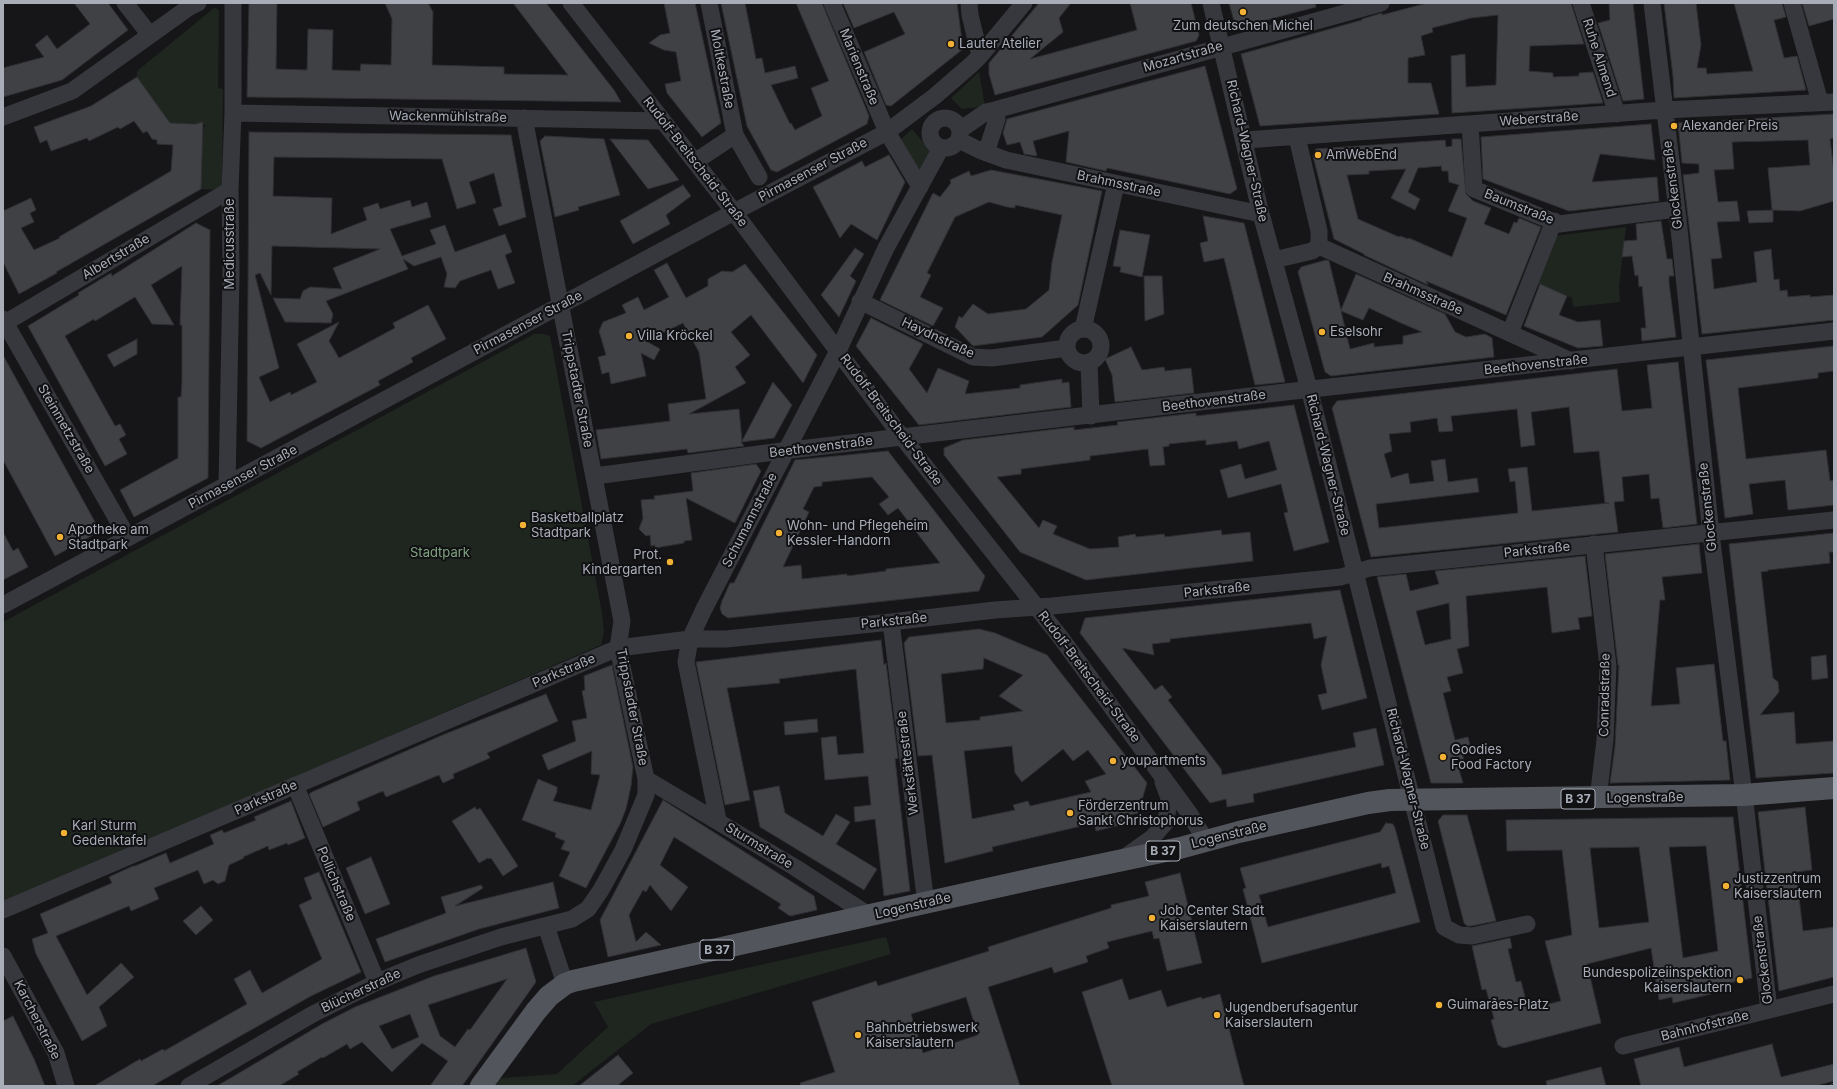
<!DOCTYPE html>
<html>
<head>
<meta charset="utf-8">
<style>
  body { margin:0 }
  #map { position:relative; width:1837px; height:1089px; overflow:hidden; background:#161618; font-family:Inter,sans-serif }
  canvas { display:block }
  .frame { position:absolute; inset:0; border:4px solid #a8adb8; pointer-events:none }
</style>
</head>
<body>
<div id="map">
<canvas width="1837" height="1089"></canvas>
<div class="frame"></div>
</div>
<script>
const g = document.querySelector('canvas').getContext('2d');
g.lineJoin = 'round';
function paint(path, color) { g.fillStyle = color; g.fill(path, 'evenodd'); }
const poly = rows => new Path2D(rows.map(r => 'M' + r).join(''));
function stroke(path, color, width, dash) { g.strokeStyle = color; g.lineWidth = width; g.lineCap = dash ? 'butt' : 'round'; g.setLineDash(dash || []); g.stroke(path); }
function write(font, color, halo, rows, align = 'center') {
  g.font = font + ' Inter,sans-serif'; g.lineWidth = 4; g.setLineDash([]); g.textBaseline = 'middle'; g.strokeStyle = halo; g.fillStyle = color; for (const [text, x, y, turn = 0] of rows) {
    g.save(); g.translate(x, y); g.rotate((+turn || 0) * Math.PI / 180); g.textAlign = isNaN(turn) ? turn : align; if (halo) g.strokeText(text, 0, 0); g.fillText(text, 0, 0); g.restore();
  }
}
const green = poly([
  [214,8,218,9,219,12,218,88,223,89,222,190,201,189,203,129,205,126,204,123,170,123,137,77,137,71],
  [979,72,985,106,962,109,951,98],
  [912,129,933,154,919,171,899,141],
  [1626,227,1619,287,1620,302,1573,307,1572,298,1538,284,1555,236],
  [534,334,544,334,550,336,602,613,604,632,601,645,3,903,3,622],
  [886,937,891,954,651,1024,572,1086,495,1086,501,1078,557,1074,608,1027,594,1002]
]);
const building = poly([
  [74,3,108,3,128,30,62,80,3,97,3,68,44,57,35,45,47,35,57,49,90,24,74,3],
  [249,3,277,3,276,69,307,70,308,29,333,30,332,70,360,71,361,64,391,65,392,19,385,3,428,3,433,12,432,65,504,67,504,74,568,75,513,3,546,3,614,90,621,102,247,97,249,3],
  [664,3,695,3,721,123,702,137,667,93,665,84,681,81,676,52,664,50,649,43,660,35,670,33,664,3],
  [721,3,745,3,756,59,762,58,765,73,795,66,798,78,771,85,790,124,791,123,795,130,822,116,811,88,829,81,796,3,822,3,869,116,867,124,777,172,771,170,747,126,721,3],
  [843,3,957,3,963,49,891,106,886,105,864,52,905,34,894,12,854,28,843,3],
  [1039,3,1071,3,1059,18,1063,32,1030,59,1137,30,1130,3,1191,3,1199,35,1196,41,995,95,989,74,989,63,1039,3],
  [1229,3,1315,3,1316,7,1236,28,1229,3],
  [1427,3,1571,3,1584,44,1530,46,1529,71,1553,73,1553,77,1579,76,1579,73,1593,72,1603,103,1452,113,1451,56,1465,54,1466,87,1496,85,1498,15,1471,18,1432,28,1433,32,1421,36,1425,55,1408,58,1408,83,1431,83,1439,114,1260,126,1241,54,1362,20,1362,19,1382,13,1382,15,1427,3],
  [1609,3,1633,3,1644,99,1623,101,1598,23,1610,20,1609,3],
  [1664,3,1696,3,1701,45,1697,68,1706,68,1707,74,1753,71,1734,3,1782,3,1786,17,1774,20,1784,58,1797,56,1806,90,1674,98,1673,76,1664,3],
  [1802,3,1834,3,1834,19,1809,26,1802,3],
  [1205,66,1237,189,1230,194,1107,168,1106,171,1066,162,1069,131,1033,141,1037,156,1024,154,1020,142,1007,145,1003,133,1007,119,1205,66],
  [137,77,170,123,195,124,203,122,201,189,56,272,57,273,19,294,3,262,3,211,31,198,36,210,30,213,34,222,21,228,34,250,60,238,59,237,171,171,173,145,157,144,157,140,152,139,147,131,143,133,134,121,120,129,118,127,89,141,87,138,51,151,47,140,40,143,34,127,91,106,137,77],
  [1834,114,1834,138,1830,139,1834,172,1834,201,1800,211,1772,210,1768,168,1810,165,1808,140,1732,142,1734,169,1714,170,1718,202,1737,201,1740,221,1717,222,1722,258,1711,259,1714,289,1757,282,1754,252,1771,249,1774,280,1779,279,1780,291,1787,290,1788,297,1810,295,1810,297,1834,295,1834,320,1702,334,1683,175,1699,173,1699,164,1682,163,1678,123,1834,114],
  [1651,124,1655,160,1600,154,1592,182,1657,177,1659,201,1569,211,1483,179,1481,137,1651,124],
  [249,132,511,135,526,217,499,226,493,209,502,206,494,173,469,182,476,203,457,209,442,159,274,157,273,196,332,198,331,234,367,220,363,208,378,203,380,209,410,200,412,207,427,202,431,217,390,229,402,256,436,244,430,230,445,225,455,252,505,234,512,252,505,255,515,283,498,289,491,270,460,281,455,288,444,287,447,274,441,257,414,266,403,259,408,269,326,301,333,314,331,323,285,322,273,298,300,299,303,291,310,287,342,289,333,268,380,249,272,246,271,295,260,273,255,275,279,368,259,377,270,402,290,392,291,395,317,382,297,344,339,322,329,341,339,358,395,328,393,323,428,305,446,339,411,358,413,362,378,381,380,385,261,448,247,441,249,132],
  [545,136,604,139,620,195,578,207,579,210,555,217,540,141,545,136],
  [610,139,648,140,679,180,648,189,610,139],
  [1452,139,1461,139,1466,194,1473,201,1491,208,1484,224,1509,234,1514,222,1517,223,1519,218,1541,227,1506,315,1426,281,1428,285,1364,255,1364,254,1334,239,1313,156,1316,149,1445,140,1446,147,1452,146,1452,139],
  [1441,166,1442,171,1448,171,1449,182,1459,185,1448,211,1467,218,1452,257,1409,238,1408,239,1400,236,1399,237,1358,219,1347,175,1369,174,1369,171,1406,169,1391,198,1415,210,1420,199,1408,192,1418,168,1441,166],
  [889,155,905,182,877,240,851,224,840,238,813,187,862,161,865,167,889,155],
  [991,170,1102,191,1078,305,1042,337,973,346,955,327,959,316,962,318,973,304,988,314,1026,309,1049,290,1052,262,1062,215,1015,205,1015,208,1007,207,989,202,955,217,927,273,931,275,920,297,943,308,933,326,880,300,933,193,940,197,951,183,950,180,969,171,971,176,991,170],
  [683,185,691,196,666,215,670,224,633,244,620,221,683,185],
  [1773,210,1773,222,1749,223,1747,211,1773,210],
  [1203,216,1244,223,1285,382,1255,385,1224,258,1204,262,1200,243,1208,241,1203,216],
  [1661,221,1667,259,1672,259,1674,276,1669,276,1669,283,1676,337,1642,341,1641,328,1646,328,1642,286,1639,287,1638,275,1635,276,1632,256,1622,257,1624,241,1637,240,1636,224,1661,221],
  [196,223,210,230,208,478,134,517,120,490,178,458,178,397,181,397,182,381,182,325,180,325,182,266,151,285,174,325,152,324,135,297,95,321,94,319,65,336,115,426,120,424,126,435,119,439,127,454,105,466,28,326,79,295,78,293,111,273,112,276,196,223],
  [1120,230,1150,235,1142,277,1120,272,1121,267,1113,266,1120,230],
  [855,248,864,254,850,276,856,281,839,317,821,295,855,248],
  [1326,260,1329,261,1341,310,1356,274,1445,314,1455,332,1466,337,1485,334,1492,338,1494,357,1331,376,1325,372,1298,272,1301,267,1326,260],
  [1369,308,1401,323,1422,332,1403,336,1403,344,1374,347,1374,343,1350,349,1341,311,1363,320,1369,308],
  [667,263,686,298,708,286,708,279,722,271,732,272,745,264,817,355,803,383,751,315,731,332,750,355,735,367,746,383,689,414,739,409,742,441,773,382,792,405,774,438,741,442,744,446,688,453,687,449,601,459,596,430,670,421,668,404,706,399,699,352,683,323,646,341,660,349,654,360,641,353,646,376,611,384,609,372,602,374,598,357,606,355,599,331,603,322,626,313,622,305,638,297,644,310,669,297,654,270,667,263],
  [1144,276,1162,276,1164,314,1145,321,1144,276],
  [1540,284,1567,296,1559,315,1578,322,1600,320,1603,346,1578,348,1524,326,1540,284],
  [871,318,923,344,909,369,927,393,938,368,969,381,965,394,1020,388,1020,385,1062,379,1062,383,1069,382,1071,407,919,425,856,346,871,318],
  [137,339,137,354,114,367,107,355,137,339],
  [1834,346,1834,371,1818,373,1818,378,1738,388,1746,459,1826,450,1830,481,1834,480,1834,505,1788,510,1785,480,1749,484,1753,514,1725,518,1706,360,1834,346],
  [1131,347,1142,370,1164,367,1165,371,1191,368,1194,393,1115,402,1112,375,1105,359,1131,347],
  [3,355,100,531,55,556,3,460,3,355],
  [1678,362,1697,524,1663,528,1659,498,1651,499,1649,474,1622,477,1624,501,1614,502,1618,532,1371,557,1332,408,1337,401,1617,369,1622,411,1652,408,1647,365,1678,362],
  [1569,407,1574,453,1599,451,1605,503,1609,503,1532,511,1527,467,1508,469,1510,482,1515,481,1518,513,1379,528,1376,504,1479,492,1477,478,1448,482,1445,459,1431,461,1434,481,1410,484,1408,473,1391,478,1384,454,1392,451,1389,434,1411,432,1410,422,1437,418,1439,432,1453,431,1451,416,1517,409,1521,447,1535,445,1531,412,1569,407],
  [1294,405,1329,542,1294,551,1284,513,1288,512,1281,484,1228,498,1220,470,1241,464,1245,479,1277,470,1269,441,1239,449,1237,441,1206,445,1206,440,1169,444,1169,446,1163,447,1165,465,1150,466,1148,449,1090,456,1090,460,1021,469,1021,474,997,477,1039,528,1043,520,1057,526,1053,534,1090,549,1119,547,1118,537,1135,534,1136,537,1164,534,1165,537,1221,530,1222,535,1250,532,1253,561,1086,580,1020,552,944,455,944,448,963,440,1074,427,1074,430,1118,425,1117,422,1196,413,1196,416,1294,405],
  [888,451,985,576,979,591,728,618,722,614,720,608,722,601,730,583,734,583,795,460,888,451],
  [872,477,889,497,879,504,888,515,898,508,940,563,886,569,886,571,847,576,847,574,802,579,801,565,783,567,809,512,803,509,814,487,822,486,822,482,872,477],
  [756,464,761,471,735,523,686,498,692,540,684,541,684,543,655,548,655,545,651,546,650,535,646,536,639,529,643,518,641,500,655,499,654,496,693,491,691,473,756,464],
  [3,532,13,551,18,548,28,567,3,580,3,532],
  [1834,533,1834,552,1829,552,1830,563,1768,570,1768,571,1761,572,1773,678,1778,682,1779,692,1760,715,1794,712,1796,744,1834,741,1834,773,1756,778,1729,544,1834,533],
  [1699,544,1702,573,1662,577,1665,600,1660,600,1651,706,1680,704,1676,668,1714,664,1723,741,1726,741,1730,780,1610,783,1615,746,1619,665,1618,665,1605,554,1699,544],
  [1585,556,1592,616,1578,618,1580,629,1552,633,1547,587,1466,596,1469,646,1457,649,1463,673,1447,677,1451,691,1443,693,1455,740,1468,737,1471,750,1462,752,1464,761,1457,763,1463,783,1431,783,1377,577,1406,574,1410,591,1439,584,1435,571,1585,556],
  [1449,603,1451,639,1425,645,1416,611,1449,603],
  [1340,590,1367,698,1322,710,1318,695,1327,693,1321,665,1327,636,1314,639,1311,623,1170,639,1170,642,1152,644,1154,655,1122,648,1155,690,1162,685,1172,697,1168,700,1221,769,1222,775,1356,747,1353,733,1376,728,1384,765,1253,794,1254,802,1227,807,1226,799,1210,803,1080,633,1085,618,1340,590],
  [979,629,995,633,1047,655,1147,783,1138,813,1126,816,1128,823,1096,831,1094,823,992,847,993,851,945,863,932,755,918,756,904,643,909,637,979,629],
  [984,658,1023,675,999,696,1023,711,980,717,980,720,946,723,941,674,983,669,984,658],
  [1012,746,1015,773,1022,782,1063,749,1073,761,1088,750,1106,774,1085,781,1091,792,1030,806,1028,801,1013,805,1015,810,972,819,964,751,1012,746],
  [881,640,884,665,886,663,898,758,895,759,910,891,884,896,875,819,855,822,854,807,871,805,868,776,825,780,821,738,836,736,838,755,864,753,856,669,779,679,780,683,727,688,750,800,725,805,696,662,881,640],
  [1826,655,1828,678,1812,680,1811,657,1826,655],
  [612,665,633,767,631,786,626,809,620,824,586,888,559,876,570,852,561,849,565,841,555,837,556,833,522,820,538,779,557,787,557,792,553,801,591,810,600,775,591,774,592,751,548,770,542,755,576,741,572,721,587,718,582,691,585,690,584,676,612,665],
  [546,694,558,721,487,753,490,758,453,774,454,778,443,783,439,775,386,797,383,791,357,802,360,810,323,827,309,794,312,792,445,734,546,694],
  [817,719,818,732,785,735,784,722,817,719],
  [779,786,785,813,823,836,836,814,850,822,836,844,877,869,864,890,760,827,753,791,779,786],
  [663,800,814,896,817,910,790,916,778,908,781,904,674,837,660,865,688,887,671,911,650,885,646,892,643,890,629,915,636,942,646,932,661,945,608,957,600,920,663,800],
  [291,801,305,838,288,845,287,843,269,850,268,846,243,857,244,858,229,865,225,881,218,884,213,880,204,884,198,870,154,888,159,899,131,911,129,906,56,936,87,995,121,963,134,977,99,1007,107,1026,82,1041,36,954,32,939,48,933,40,914,112,883,109,877,133,866,135,866,166,853,170,863,214,844,210,835,222,830,224,833,256,820,254,817,291,801],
  [475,807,477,810,480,808,518,866,503,876,491,858,489,859,488,858,479,863,452,821,475,807],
  [1805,807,1812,870,1796,872,1803,931,1834,927,1834,977,1779,991,1758,812,1805,807],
  [1443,815,1467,815,1496,921,1471,926,1467,926,1464,923,1438,821,1443,815],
  [1733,817,1752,978,1710,987,1711,994,1673,1003,1672,997,1659,1000,1651,948,1587,964,1601,1023,1504,1048,1498,1045,1491,1020,1494,1019,1486,989,1482,990,1472,946,1510,938,1512,948,1508,949,1516,982,1521,981,1528,1009,1561,1001,1545,941,1572,935,1562,850,1507,851,1506,820,1733,817],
  [1706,846,1718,951,1683,958,1669,847,1706,846],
  [1639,847,1649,922,1599,928,1590,848,1639,847],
  [1386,823,1393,824,1395,828,1420,922,1262,963,1243,889,1246,888,1240,868,1380,832,1386,823],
  [1381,863,1382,868,1389,866,1396,893,1268,927,1259,895,1381,863],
  [371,857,390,904,365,914,346,868,371,857],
  [319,872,361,972,311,996,152,1086,94,1086,140,1059,141,1061,163,1049,164,1051,247,1004,234,979,250,970,262,993,322,959,299,905,312,899,304,878,319,872],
  [1180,873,1202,963,1167,971,1159,938,1154,939,1152,931,1107,942,1109,948,1086,956,1088,962,1054,973,1052,967,988,987,1020,1086,801,1086,800,1083,835,1072,812,1002,876,981,878,986,989,951,988,947,1111,908,1111,905,1149,896,1145,882,1180,873],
  [966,997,978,1035,923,1053,911,1014,966,997],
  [553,882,559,908,479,929,385,962,376,939,446,913,441,897,481,885,483,888,455,906,553,882],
  [201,906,213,920,196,935,183,921,201,906],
  [526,948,536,982,462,1086,430,1086,448,1061,422,1043,392,1072,362,1042,350,1049,347,1044,323,1058,322,1057,297,1072,299,1074,279,1086,217,1086,322,1024,355,1007,434,976,526,948],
  [507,979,470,1030,468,1029,455,1047,440,1036,428,1005,507,979],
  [410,1014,419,1037,392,1049,379,1026,410,1014],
  [1122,979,1129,1000,1161,990,1167,1007,1201,997,1202,999,1220,994,1244,1086,1112,1086,1082,992,1122,979],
  [13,1016,34,1059,45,1086,3,1086,3,1021,13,1016],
  [1772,1044,1781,1077,1834,1064,1834,1081,1815,1086,1641,1086,1634,1059,1679,1047,1684,1067,1772,1044],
  [618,1055,633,1073,617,1086,579,1086,618,1055],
  [1601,1067,1606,1086,1547,1086,1546,1081,1601,1067]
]);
const minor = poly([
  [125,3,150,35],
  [571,3,734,212,902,437,1061,638,1189,813,1206,841],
  [832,3,887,132,920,187],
  [969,3,970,15,980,56],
  [1211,3,1261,214,1312,400,1444,927,1459,935,1472,936,1527,924],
  [1581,3,1617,114],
  [1652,3,1678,219,1711,534,1746,811,1769,1010],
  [1792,3,1820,102],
  [233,113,663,121],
  [3,117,72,91,188,8,198,3],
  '930 133a15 15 0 1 1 30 0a15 15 0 1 1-30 0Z',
  [1470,124,1474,189,1559,224,1676,209],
  [960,130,986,112,995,110,1381,3],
  [735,135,759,177],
  [1297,137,1319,231,1319,246],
  [959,140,979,150,1006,160,1261,214],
  [1245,140,1664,110,1834,102],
  [986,153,997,119,995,110],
  [696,161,735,135,709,3],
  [1319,246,1571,361],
  [1274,260,1312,251,1319,246],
  [860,301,973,357,992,358,1067,348],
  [3,319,128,538],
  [3,324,230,190],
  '1067 346a17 17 0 1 1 34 0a17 17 0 1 1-34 0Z',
  [1083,329,1116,184],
  [1510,333,1554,221],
  [1089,362,1091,416],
  [595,476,774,452,1294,391,1834,331],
  [227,486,231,274,230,190,233,113,233,3],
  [1594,544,1608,666,1605,740,1598,799],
  [3,605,734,212,887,132,935,96,972,64,980,56,1024,3],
  [891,622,926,904],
  [646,779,796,868,870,916],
  [295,785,377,982],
  [718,820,686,662,690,639,704,609,838,351,886,248,941,148],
  [1125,857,1152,838,1166,822,1169,798,1163,782],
  [3,910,618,648,690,639,726,639,891,622,995,610,1052,606,1341,577,1370,568,1834,520],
  [546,926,565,984],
  [3,956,56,1053,66,1086],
  [1623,1046,1834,994],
  [189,1086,313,1014,377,982,418,965,501,937,572,919,588,909,601,890,623,850,646,795,646,779,618,648,622,621,524,118]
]);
const major = poly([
  [481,1086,536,1011,549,996,565,984,573,981,1037,878,1180,848,1239,832,1368,803,1390,800,1743,795,1834,788]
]);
const rail = poly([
  [1832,1086,1834,1085]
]);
const markers = [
  [1243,12,4,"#f2b134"],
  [951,44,4,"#f2b134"],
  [1674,126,4,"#f2b134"],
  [1318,155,4,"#f2b134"],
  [1322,332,4,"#f2b134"],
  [629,336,4,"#f2b134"],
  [523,525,4,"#f2b134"],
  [779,533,4,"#f2b134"],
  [60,537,4,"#f2b134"],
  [670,562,4,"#f2b134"],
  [1443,757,4,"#f2b134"],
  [1113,761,4,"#f2b134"],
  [1070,813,4,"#f2b134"],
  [64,833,4,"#f2b134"],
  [1726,886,4,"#f2b134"],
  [1152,918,4,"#f2b134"],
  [1740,980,4,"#f2b134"],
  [1439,1005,4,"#f2b134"],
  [1217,1015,4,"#f2b134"],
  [858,1035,4,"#f2b134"]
];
const shields = [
  [1578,799,34],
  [1163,851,34],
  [717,950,34]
];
const shieldNames = [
  ["B 37",1578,799],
  ["B 37",1163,851],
  ["B 37",717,950]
];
const poiNames = [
  ["Zum deutschen Michel",1243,26,"center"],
  ["Lauter Atelier",959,44],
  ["Alexander Preis",1682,126],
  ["AmWebEnd",1326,155],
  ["Eselsohr",1330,332],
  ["Villa Kröckel",637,336],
  ["Basketballplatz",531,518],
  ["Stadtpark",531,533],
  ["Wohn- und Pflegeheim",787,526],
  ["Kessler-Handorn",787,541],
  ["Apotheke am",68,530],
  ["Stadtpark",68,545],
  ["Prot.",662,555,"right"],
  ["Kindergarten",662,570,"right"],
  ["Goodies",1451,750],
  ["Food Factory",1451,765],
  ["youpartments",1121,761],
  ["Förderzentrum",1078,806],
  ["Sankt Christophorus",1078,821],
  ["Karl Sturm",72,826],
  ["Gedenktafel",72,841],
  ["Justizzentrum",1734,879],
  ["Kaiserslautern",1734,894],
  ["Job Center Stadt",1160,911],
  ["Kaiserslautern",1160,926],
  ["Bundespolizeiinspektion",1732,973,"right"],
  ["Kaiserslautern",1732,988,"right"],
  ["Guimarães-Platz",1447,1005],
  ["Jugendberufsagentur",1225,1008],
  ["Kaiserslautern",1225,1023],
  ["Bahnbetriebswerk",866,1028],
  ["Kaiserslautern",866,1043]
];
const streetNames = [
  ["Mozartstraße",1183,57,-16],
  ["Ruhe Almend",1599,58,72],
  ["Marienstraße",859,67,67],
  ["Moltkestraße",722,69,79],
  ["Wackenmühlstraße",448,117,1],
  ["Weberstraße",1539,119,-4],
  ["Richard-Wagner-Straße",1247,151,77],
  ["Rudolf-Breitscheid-Straße",695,162,52],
  ["Pirmasenser Straße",813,170,-28],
  ["Brahmsstraße",1119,184,12],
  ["Glockenstraße",1673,185,-97],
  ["Baumstraße",1519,207,22],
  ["Medicusstraße",230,244,-90],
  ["Albertstraße",116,257,-31],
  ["Brahmsstraße",1423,294,24],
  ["Pirmasenser Straße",528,323,-28],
  ["Haydnstraße",938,338,25],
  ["Beethovenstraße",1536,365,-6],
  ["Trippstadter Straße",577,389,79],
  ["Beethovenstraße",1214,401,-7],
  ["Rudolf-Breitscheid-Straße",891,420,53],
  ["Steinmetzstraße",66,429,60],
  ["Beethovenstraße",821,447,-7],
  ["Richard-Wagner-Straße",1328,465,76],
  ["Pirmasenser Straße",243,477,-28],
  ["Glockenstraße",1708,507,-96],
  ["Schumannstraße",750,520,-63],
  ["Parkstraße",1537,550,-6],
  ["Parkstraße",1217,590,-6],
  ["Parkstraße",894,621,-6],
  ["Parkstraße",564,671,-23],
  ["Rudolf-Breitscheid-Straße",1089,677,53],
  ["Conradstraße",1605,695,-89],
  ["Trippstadter Straße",632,707,79],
  ["Werkstättestraße",908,763,-97],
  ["Richard-Wagner-Straße",1408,779,76],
  ["Parkstraße",266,798,-24],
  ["Logenstraße",1645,798,-1],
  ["Logenstraße",1229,835,-14],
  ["Sturmstraße",759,846,31],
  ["Pollichstraße",336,884,67],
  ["Logenstraße",913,906,-13],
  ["Glockenstraße",1763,960,-97],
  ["Blücherstraße",361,991,-25],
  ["Karcherstraße",37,1020,63],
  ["Bahnhofstraße",1705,1026,-14]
];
const parkNames = [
  ["Stadtpark",440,553]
];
paint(green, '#1e261f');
paint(building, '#404145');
stroke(building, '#303034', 1);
stroke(minor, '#37383d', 17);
stroke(major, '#53555c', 22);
stroke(rail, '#4a4c52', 4.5);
stroke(rail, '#111113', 3, [9]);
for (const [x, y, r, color] of markers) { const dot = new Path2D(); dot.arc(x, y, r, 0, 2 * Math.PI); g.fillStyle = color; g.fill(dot); stroke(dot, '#111113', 1.5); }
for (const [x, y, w] of shields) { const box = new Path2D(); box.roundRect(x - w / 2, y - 10, w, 20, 3); g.fillStyle = '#111113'; g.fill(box); stroke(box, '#a8adb8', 1); }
write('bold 12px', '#a8adb8', null, shieldNames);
write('13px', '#a8adb8', '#111113', poiNames, 'left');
write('13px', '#a8adb8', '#111113', streetNames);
write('13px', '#7fa381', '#111113', parkNames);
</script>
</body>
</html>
